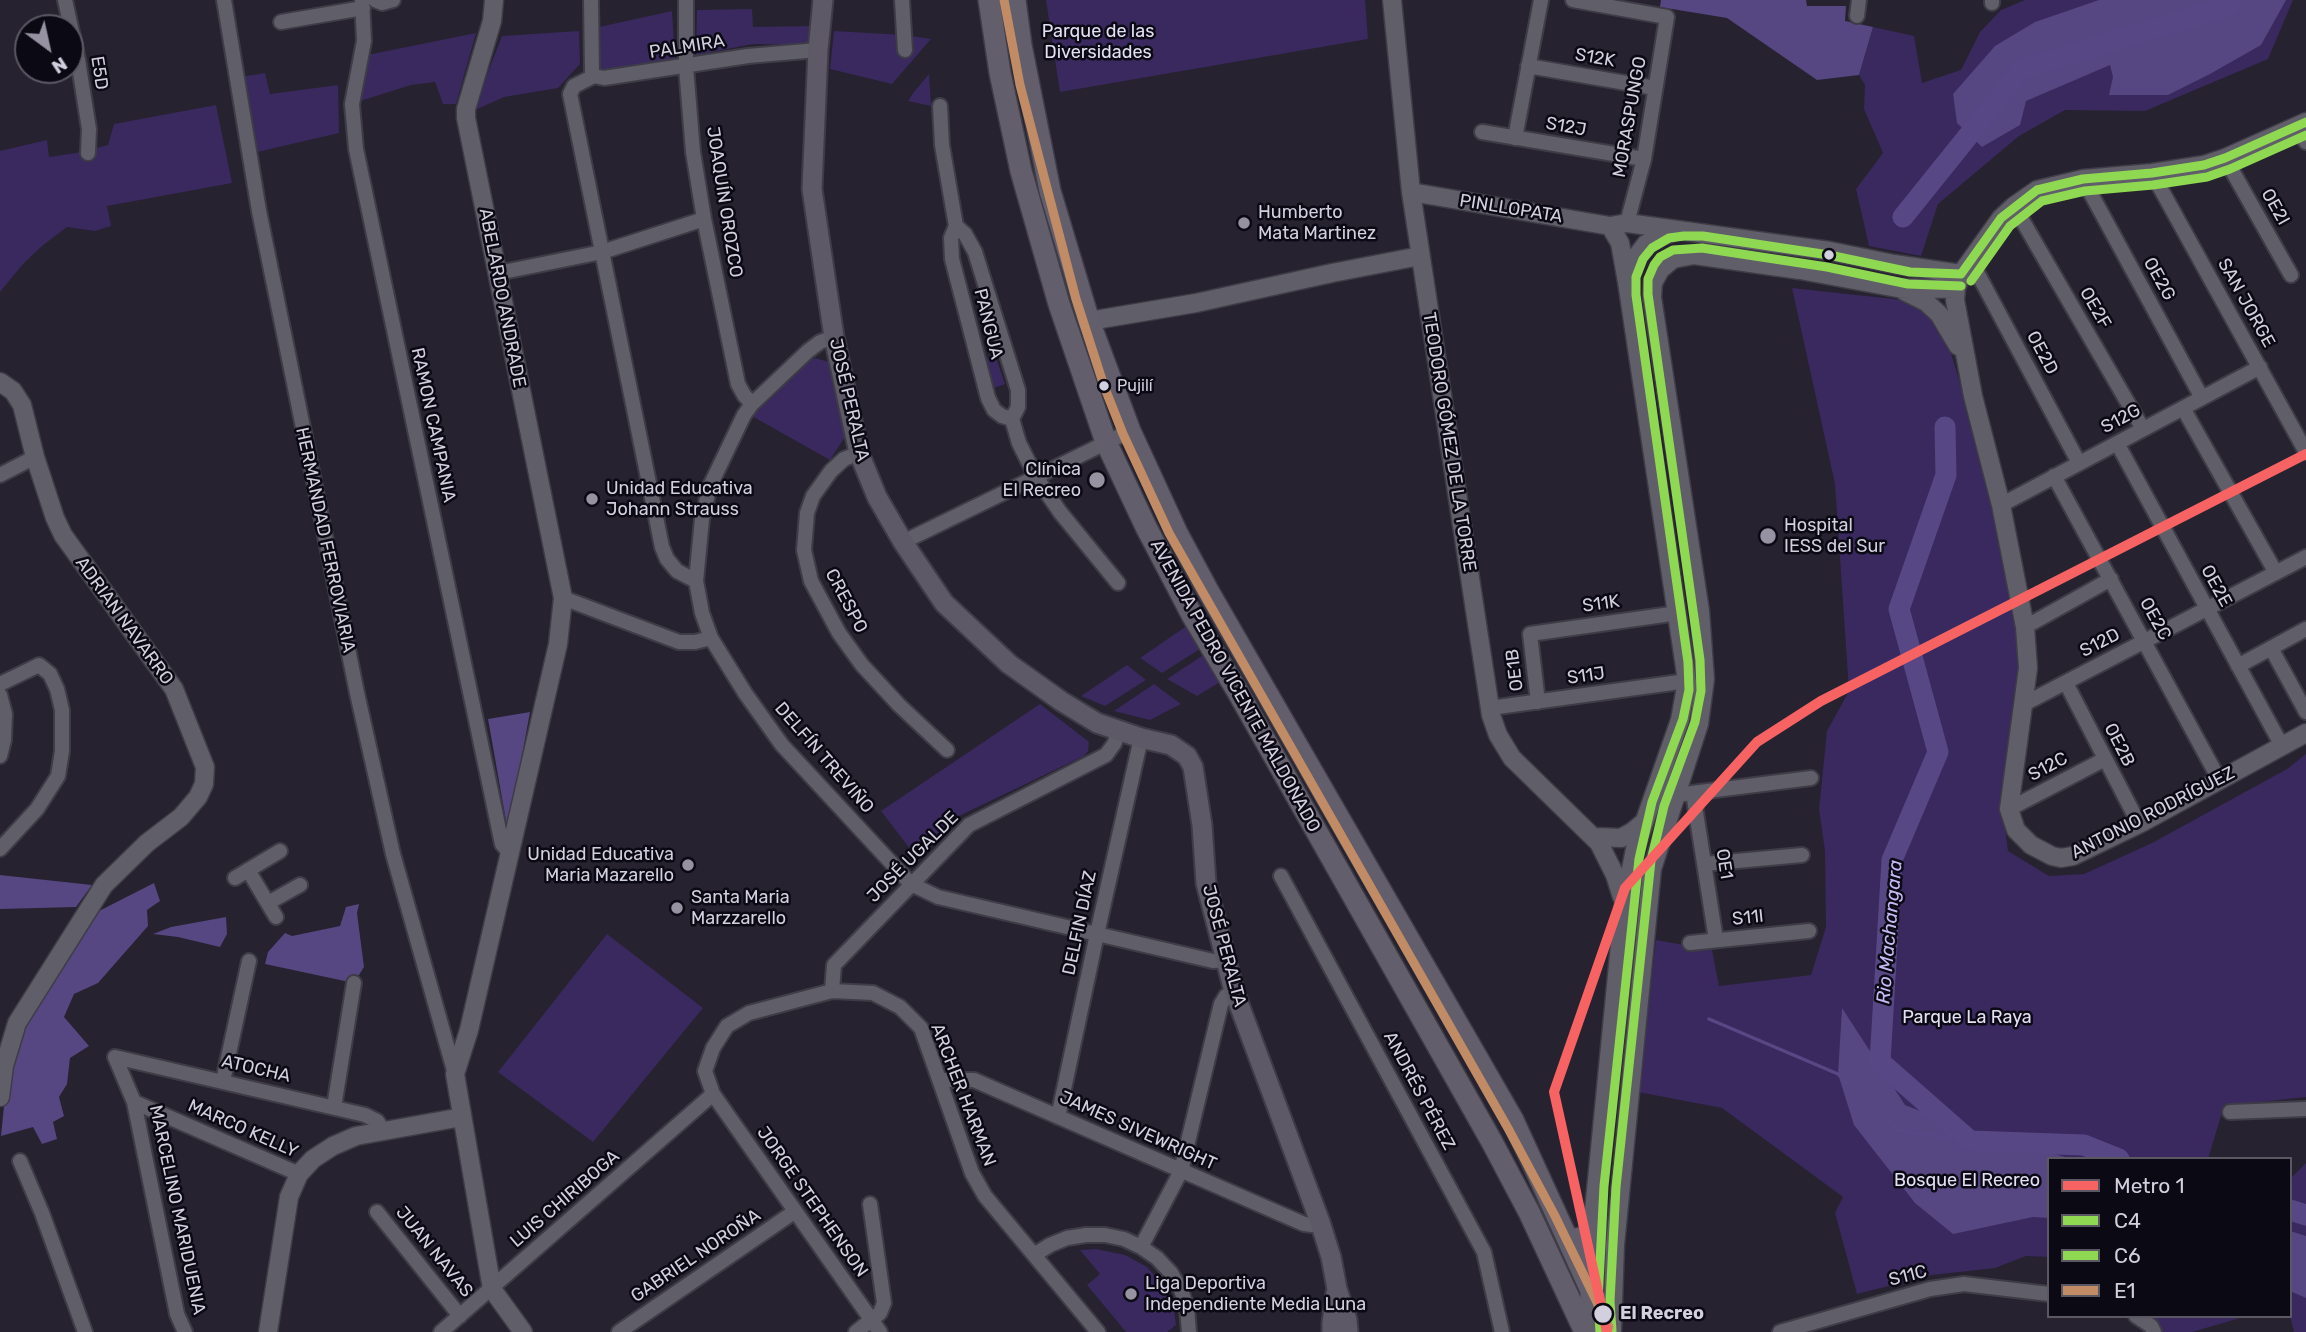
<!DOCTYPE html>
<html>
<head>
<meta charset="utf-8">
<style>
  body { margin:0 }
  #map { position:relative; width:2306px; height:1332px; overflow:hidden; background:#26222f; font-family:Rubik,sans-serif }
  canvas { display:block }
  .legend { position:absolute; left:2047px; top:1157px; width:245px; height:161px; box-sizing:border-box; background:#0b0913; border:2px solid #5b5864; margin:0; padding:9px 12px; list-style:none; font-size:21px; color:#d2cfde }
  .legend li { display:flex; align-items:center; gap:14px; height:35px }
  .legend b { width:35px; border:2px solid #5b5864 }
  .north { position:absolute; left:14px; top:14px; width:70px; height:70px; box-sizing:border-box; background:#0b0913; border:2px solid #5b5864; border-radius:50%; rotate:147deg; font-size:19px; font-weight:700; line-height:28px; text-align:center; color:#d2cfde }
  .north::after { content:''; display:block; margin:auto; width:24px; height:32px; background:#9692a1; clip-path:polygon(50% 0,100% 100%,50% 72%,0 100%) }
</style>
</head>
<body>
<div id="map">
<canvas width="2306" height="1332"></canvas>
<ul class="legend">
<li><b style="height:9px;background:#f76362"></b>Metro 1</li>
<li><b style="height:9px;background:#8fd952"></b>C4</li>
<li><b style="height:9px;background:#8fd952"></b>C6</li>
<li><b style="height:9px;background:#c18c65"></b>E1</li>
</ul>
<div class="north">N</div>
</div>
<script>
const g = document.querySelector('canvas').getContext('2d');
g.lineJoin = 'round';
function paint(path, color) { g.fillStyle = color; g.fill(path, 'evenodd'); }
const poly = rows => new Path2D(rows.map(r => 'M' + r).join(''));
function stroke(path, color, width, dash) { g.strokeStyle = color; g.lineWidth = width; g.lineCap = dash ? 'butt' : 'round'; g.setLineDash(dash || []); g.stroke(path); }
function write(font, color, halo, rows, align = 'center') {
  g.font = font + ' Rubik,sans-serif'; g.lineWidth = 5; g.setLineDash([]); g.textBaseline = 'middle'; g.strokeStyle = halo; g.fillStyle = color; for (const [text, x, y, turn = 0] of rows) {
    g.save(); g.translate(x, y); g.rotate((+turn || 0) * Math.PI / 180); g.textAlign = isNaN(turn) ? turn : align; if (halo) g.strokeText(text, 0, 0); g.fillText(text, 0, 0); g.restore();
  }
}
const green = poly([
  [1046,0,1365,0,1368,39,1060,92],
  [2025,0,2293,0,2268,59,2145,111,2065,110,2019,136,1938,204,1921,256,1869,246,1856,189,1883,153,1864,109,1865,85,1859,75,1873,27,1914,36,1922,83,1961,70,1980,32,2001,10],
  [752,9,753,27,811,26,809,45,753,44,696,55,697,10],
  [672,11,675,61,600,70,597,67,599,27],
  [579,31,580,64,558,88,504,97,473,111,502,36],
  [834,31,904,35,931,39,892,84,830,69],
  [476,33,456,104,443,104,435,82,411,85,357,102,367,55],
  [265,73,270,94,338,85,339,133,253,153,240,77],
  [929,74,931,106,908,101,914,92],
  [216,105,232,183,107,206,111,226,95,231,67,227,42,246,23,264,0,292,0,151,47,140,49,157,76,153,108,145,114,124],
  [1792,288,1903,300,1930,311,1946,337,1997,504,2022,627,2020,707,2002,804,2008,851,2049,876,2084,874,2152,843,2287,769,2306,754,2306,1097,2224,1106,2208,1159,2049,1159,2049,1257,2026,1256,1995,1268,1932,1275,1857,1294,1835,1213,1843,1197,1722,1108,1638,1092,1656,940,1712,950,1719,986,1811,975,1826,927,1825,851,1819,809,1827,731,1849,691,1835,484],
  [995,355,1005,384,991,389,982,360],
  [815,358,829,362,836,371,848,432,830,460,750,415,803,364],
  [1191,623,1203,647,1162,673,1140,658],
  [1208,652,1220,682,1197,696,1167,679],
  [1127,665,1146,680,1105,706,1081,696],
  [1154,684,1181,704,1150,720,1114,711],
  [1040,704,1089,742,1088,751,1084,756,959,816,917,858,881,811],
  [607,934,703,1008,593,1142,498,1072],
  [2306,1163,2306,1332,2294,1332,2290,1316,2290,1179],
  [1096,1249,1125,1255,1147,1267,1163,1285,1173,1302,1176,1325,1167,1332,1126,1332,1087,1285,1100,1274,1080,1250],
  [2143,1316,2247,1316,2192,1332,2158,1332]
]);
const forest = poly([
  [1661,0,1806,0,1807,6,1846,6,1845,21,1873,27,1859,75,1817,80,1727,18,1660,7],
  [2099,0,2286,0,2261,45,2210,74,2168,95,2109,95,2113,77,2110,65,2026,101,2020,125,1982,147,1957,123,1953,94,1995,46,2035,22],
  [530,712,508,832,488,719],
  [0,875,92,885,76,907,0,909],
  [154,883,160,901,147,910,148,926,98,983,74,994,64,1017,89,1046,70,1058,67,1084,59,1097,64,1116,53,1122,57,1139,42,1144,33,1127,1,1136,8,1066,22,1026,99,911],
  [359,904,357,913,364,967,354,983,265,964,268,952,285,933,292,936,340,926,346,907],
  [226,917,227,934,220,947,178,937,153,934,171,927],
  [1842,1008,1905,1105,1969,1130,2072,1159,2049,1159,2049,1218,2033,1217,1953,1234,1915,1203,1854,1125,1838,1074],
  [2290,1231,2306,1236,2306,1298,2290,1291]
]);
const stream = poly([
  [1709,1019,1838,1074,1897,1130,1970,1141]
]);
const river = poly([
  [1903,217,2022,69,2229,6,2231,0],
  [1945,427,1946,475,1899,609,1938,752,1892,860,1880,1062,1970,1141,2084,1145,2119,1159],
  [2290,1210,2306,1215]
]);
const minor = poly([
  [65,0,78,60,89,129,88,153],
  [224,0,259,211,357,693,393,854,455,1074],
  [362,0,364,41,352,104,356,149,502,844,510,853],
  [375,0,382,3,393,0],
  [591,0,592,71,594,76],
  [686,0,686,67,693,152,704,219,738,384,744,395,752,404],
  [902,0,905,50],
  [1573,0,1667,17,1644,159,1627,223],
  [1992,3,1992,0],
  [1857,16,1859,0],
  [281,22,363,8],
  [1528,66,1655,88],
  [940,106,942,145,956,226,951,238,952,259,988,398,994,410,1002,416,1012,419],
  [2297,126,2306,142],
  [1482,132,1644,159],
  [1515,138,1541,0],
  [2225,158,2291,275],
  [2152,173,2306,452],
  [2083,179,2202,398],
  [2014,206,2143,429],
  [956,226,965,234,975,252,1018,390,1018,407,1012,419,1019,443,1036,477,1060,512,1118,583],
  [1971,261,2079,463],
  [503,272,602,252,704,219],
  [834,337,820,342,808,351,752,404,744,415,710,486,702,519,696,581,702,613,711,638,745,693,782,745,911,884,938,897,1213,961,1226,960],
  [2183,408,2276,573],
  [2117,443,2282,746],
  [859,453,844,459,831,471,813,496,807,513,804,550,811,581,839,633,862,665,899,705,947,750],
  [0,475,35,457],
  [2054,476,2220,781],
  [2001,505,2260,367],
  [903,542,1130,431],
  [696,581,677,571,667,559,662,547,570,94,574,86,594,76,604,78,748,56,818,50],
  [563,598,679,642,695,642,711,638],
  [2025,627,2111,579],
  [2271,648,2306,712],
  [2238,666,2306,629],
  [2066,683,2139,824],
  [0,684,39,665,50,674,57,689,62,710,62,751,58,776,37,809,0,849],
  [0,695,5,714,4,740,0,756],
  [1538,702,1530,634,1678,613],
  [2024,704,2306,557],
  [1490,708,1687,681],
  [1655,790,1676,795,1811,778],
  [1693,793,1716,940],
  [2009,809,2105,759],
  [1704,864,1802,855],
  [248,870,276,917],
  [1281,876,1484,1252,1502,1332],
  [235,878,280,851],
  [268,903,300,885],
  [1690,943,1809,931],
  [832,991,834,965,969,825,1106,755,1114,744,1119,732],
  [115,1057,134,1102,177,1314,185,1332],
  [115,1057,365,1115,377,1121,383,1130],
  [940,1080,974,1080,1304,1224,1312,1225,1320,1222],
  [223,1081,249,961],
  [134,1102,299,1174],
  [334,1107,354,983],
  [2230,1112,2306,1109],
  [1058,1117,1097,934,1141,738],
  [20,1161,42,1213,85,1332],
  [377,1212,460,1316],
  [1141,1247,1181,1171,1221,1004,1226,996,1234,991],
  [1034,1255,1050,1245,1067,1238,1086,1235,1105,1235,1124,1239,1141,1247,1157,1258,1171,1273,1181,1290,1187,1308,1189,1332],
  [2136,1316,2151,1326,2154,1332],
  [441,1332,713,1094],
  [619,1332,794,1212],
  [856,1332,880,1313,884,1303,870,1204],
  [880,1332,713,1094,705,1071,713,1048,727,1026,749,1013,832,991,873,993,900,1007,921,1028,972,1173,985,1196,1098,1332],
  [1780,1332,1930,1289,1964,1284,2049,1294]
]);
const tertiary = poly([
  [494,0,492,21,466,109,466,118,563,598,558,644,469,1030,455,1074,492,1289,523,1332],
  [1392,0,1411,192,1491,715,1498,735,1512,758,1599,843,1615,875,1622,897],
  [2306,122,2225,158,2204,165,2152,173,2083,179,2037,190,2014,206,2001,218,1961,274,1956,289,1955,300,1973,396,2001,505,2025,627,2028,668,2009,809,2016,830,2031,845,2052,856,2061,858,2073,856,2139,824,2306,733],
  [1411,192,1610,226,1627,223,1830,251,1894,264,1961,274],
  [1628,279,1632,262,1646,244,1661,236,1676,231],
  [1904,291,1926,302,1939,314,1958,346],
  [1089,321,1196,303,1332,273,1420,256],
  [0,382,13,391,22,405,35,457,55,518,63,535,174,689,205,767,204,784,198,797,181,817,147,843,104,885,17,1023,4,1066,0,1097],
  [1595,837,1621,838,1632,832,1643,823],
  [268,1332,289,1197,299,1174,313,1159,333,1146,356,1136,462,1117],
  [1588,1332,1592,1231,1624,904,1635,849,1680,720,1687,681,1627,282,1620,243,1610,226],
  [1612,1332,1615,1245,1652,869,1699,724,1705,679,1700,611,1652,297,1653,283,1660,270,1673,259,1694,255,1800,270,1897,288,1956,289]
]);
const secondary = poly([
  [823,0,818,50,812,189,834,337,859,453,877,497,903,542,944,603,1009,664,1061,701,1097,723,1141,738,1171,745,1187,756,1193,767,1202,825,1206,883,1234,991,1320,1222,1331,1257,1337,1289,1347,1320,1348,1332],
  [1332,1332,1332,1323,1336,1293]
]);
const primary = poly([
  [989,0,1000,73,1021,171,1059,304,1106,442,1146,527,1192,615,1239,694,1492,1142,1529,1212,1585,1332],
  [1015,0,1021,45,1050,191,1089,321,1130,431,1177,533,1207,589,1513,1120,1610,1332],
  [1569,1240,1582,1238,1592,1231]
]);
const bus1 = poly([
  [1961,274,2001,218,2037,190,2083,179,2152,173,2204,165,2225,158,2306,122],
  [1600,1332,1598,1301,1604,1186,1639,859,1652,802,1683,719,1689,690,1688,662,1636,295,1636,277,1643,259,1652,248,1669,238,1684,236,1703,236,1829,255,1910,272,1961,274]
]);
const bus2 = poly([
  [1971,281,2010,226,2042,201,2085,191,2153,185,2207,177,2230,169,2306,135],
  [1612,1331,1610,1301,1616,1187,1651,861,1664,806,1695,722,1701,691,1700,660,1648,294,1648,279,1654,265,1660,257,1673,250,1702,248,1827,267,1908,284,1961,286]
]);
const bus3 = poly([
  [1004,0,1020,85,1076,299,1104,386,1123,434,1169,533,1509,1130,1554,1214,1609,1327]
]);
const metro1 = poly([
  [1607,1332,1554,1092,1625,888,1757,742,1821,701,2306,454]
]);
const markers = [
  [1244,223,7,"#9692a1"],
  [1829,255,6,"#d2cfde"],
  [1104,386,6,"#d2cfde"],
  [1097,480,9,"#9692a1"],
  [592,499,7,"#9692a1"],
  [1768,536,9,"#9692a1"],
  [688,865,7,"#9692a1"],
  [677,908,7,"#9692a1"],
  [1131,1294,7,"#9692a1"],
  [1603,1314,10,"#d2cfde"]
];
const busNames = [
  ["Pujilí",1117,386]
];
const parkNames = [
  ["Parque de las",1098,32],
  ["Diversidades",1098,53],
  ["Parque La Raya",1967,1018],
  ["Bosque El Recreo",1967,1181]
];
const streetNames = [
  ["PALMIRA",687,47,-9],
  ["S12K",1595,58,10],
  ["E5D",99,73,81],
  ["MORASPUNGO",1630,117,-80],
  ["S12J",1566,127,10],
  ["JOAQUÍN OROZCO",724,202,81],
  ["OE2I",2275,207,61],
  ["PINLLOPATA",1511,209,9],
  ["OE2G",2159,279,61],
  ["ABELARDO ANDRADE",502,298,79],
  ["SAN JORGE",2246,303,61],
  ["OE2F",2095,308,60],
  ["PANGUA",988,324,76],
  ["OE2D",2042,353,62],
  ["JOSÉ PERALTA",849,400,77],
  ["S12G",2121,419,-28],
  ["RAMON CAMPANIA",433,425,78],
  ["TEODORO GÓMEZ DE LA TORRE",1449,442,81],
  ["HERMANDAD FERROVIARIA",325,540,78],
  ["OE2E",2216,586,61],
  ["CRESPO",846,601,62],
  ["S11K",1601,604,-8],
  ["OE2C",2155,619,61],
  ["ADRIAN NAVARRO",124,621,54],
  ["S12D",2100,643,-27],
  ["OE1B",1515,670,-97],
  ["S11J",1586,676,-8],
  ["AVENIDA PEDRO VICENTE MALDONADO",1235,686,61],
  ["OE2B",2119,745,63],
  ["DELFÍN TREVIÑO",824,758,49],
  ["S12C",2048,767,-28],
  ["ANTONIO RODRÍGUEZ",2153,813,-27],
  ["JOSÉ UGALDE",913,857,-45],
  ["OE1",1724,864,81],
  ["S11I",1748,918,-6],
  ["DELFIN DÍAZ",1080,923,-78],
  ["JOSÉ PERALTA",1224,946,75],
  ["ATOCHA",256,1069,13],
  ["ANDRÉS PÉREZ",1419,1091,62],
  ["ARCHER HARMAN",963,1095,69],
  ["MARCO KELLY",243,1129,24],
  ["JAMES SIVEWRIGHT",1138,1131,24],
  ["LUIS CHIRIBOGA",565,1199,-41],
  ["JORGE STEPHENSON",812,1202,55],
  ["MARCELINO MARIDUENIA",177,1210,78],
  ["JUAN NAVAS",434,1252,51],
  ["GABRIEL NOROÑA",696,1256,-34],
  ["S11C",1908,1276,-14]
];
const poiNames = [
  ["Humberto",1258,213],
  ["Mata Martinez",1258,234],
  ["Clínica",1081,470,"right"],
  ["El Recreo",1081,491,"right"],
  ["Unidad Educativa",606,489],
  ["Johann Strauss",606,510],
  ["Hospital",1784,526],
  ["IESS del Sur",1784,547],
  ["Unidad Educativa",674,855,"right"],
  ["Maria Mazarello",674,876,"right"],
  ["Santa Maria",691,898],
  ["Marzzarello",691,919],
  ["Liga Deportiva",1145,1284],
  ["Independiente Media Luna",1145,1305]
];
const stopNames = [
  ["El Recreo",1620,1314]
];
const waterNames = [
  ["Rio Machangara",1890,932,-85]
];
paint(green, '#39295e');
paint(forest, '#564681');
stroke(stream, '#584785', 3.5);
stroke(river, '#584785', 21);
stroke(minor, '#3e3c46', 18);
stroke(tertiary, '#3e3c46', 21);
stroke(secondary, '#3e3c46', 23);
stroke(primary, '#3e3c46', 24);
stroke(minor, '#605e68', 14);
stroke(tertiary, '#605e68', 18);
stroke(secondary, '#5d5966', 19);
stroke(primary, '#625e6c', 21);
stroke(bus1, '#8fd952', 9);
stroke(bus2, '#8fd952', 9);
stroke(bus3, '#c18c65', 9);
stroke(metro1, '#f76362', 10);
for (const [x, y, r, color] of markers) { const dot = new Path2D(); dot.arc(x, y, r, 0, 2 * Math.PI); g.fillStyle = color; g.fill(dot); stroke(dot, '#0b0913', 2.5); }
write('16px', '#d2cfde', '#0b0913', busNames, 'left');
write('18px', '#e4e0f4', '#0b0913', parkNames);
write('18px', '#d2cfde', '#0b0913', streetNames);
write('18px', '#d2cfde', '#0b0913', poiNames, 'left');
write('bold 18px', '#d2cfde', '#0b0913', stopNames, 'left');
write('italic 19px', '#c6baf4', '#0b0913', waterNames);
</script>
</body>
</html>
